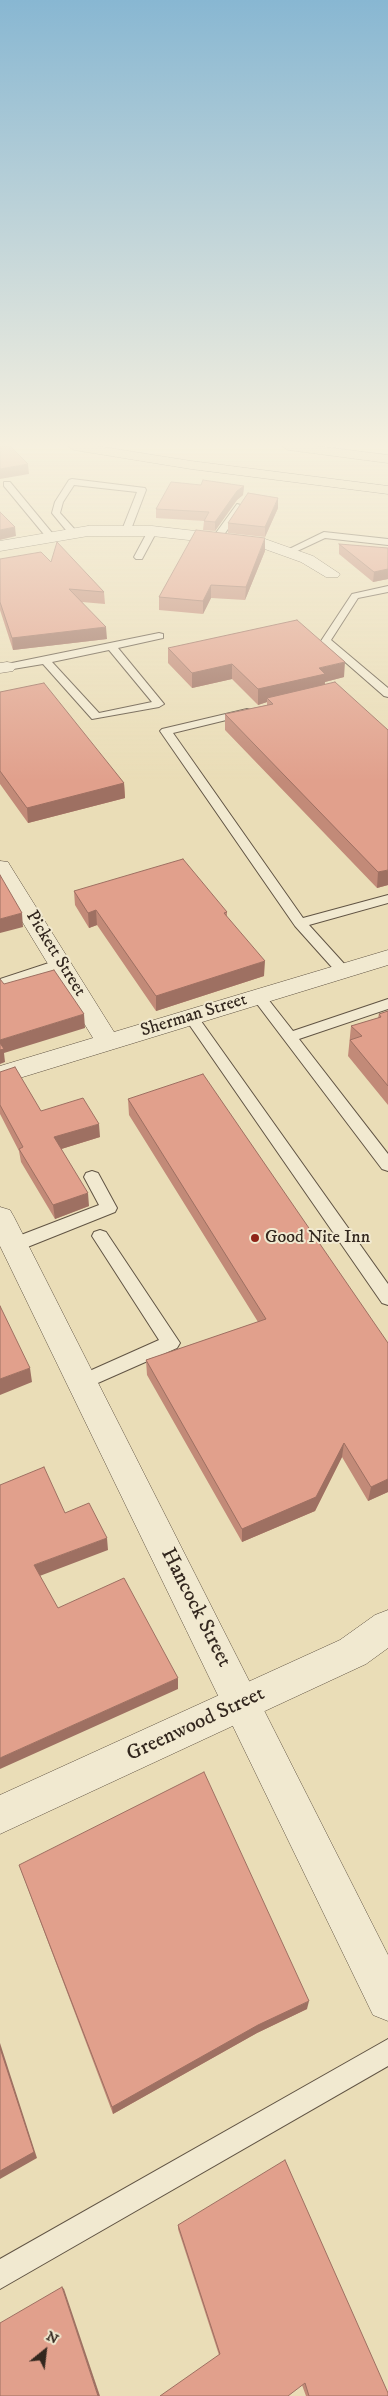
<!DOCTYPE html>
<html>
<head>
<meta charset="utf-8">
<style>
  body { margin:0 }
  #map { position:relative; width:388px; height:2396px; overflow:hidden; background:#eaddb7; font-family:"IM FELL DW Pica",serif }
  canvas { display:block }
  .north { position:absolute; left:20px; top:2326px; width:50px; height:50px; -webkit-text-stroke:4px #f1e9d0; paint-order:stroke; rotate:29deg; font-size:14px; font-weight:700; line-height:20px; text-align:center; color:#33271e }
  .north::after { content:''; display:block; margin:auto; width:18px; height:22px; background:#33271e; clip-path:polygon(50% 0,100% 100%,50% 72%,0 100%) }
</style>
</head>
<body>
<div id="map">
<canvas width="388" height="2396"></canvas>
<div class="north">N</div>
</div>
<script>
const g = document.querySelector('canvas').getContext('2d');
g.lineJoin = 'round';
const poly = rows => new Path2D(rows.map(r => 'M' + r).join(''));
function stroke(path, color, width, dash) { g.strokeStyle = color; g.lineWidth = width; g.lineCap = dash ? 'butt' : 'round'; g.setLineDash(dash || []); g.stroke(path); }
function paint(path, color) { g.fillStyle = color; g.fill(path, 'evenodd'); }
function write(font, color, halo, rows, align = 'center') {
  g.font = font + ' "IM FELL DW Pica",serif'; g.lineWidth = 4; g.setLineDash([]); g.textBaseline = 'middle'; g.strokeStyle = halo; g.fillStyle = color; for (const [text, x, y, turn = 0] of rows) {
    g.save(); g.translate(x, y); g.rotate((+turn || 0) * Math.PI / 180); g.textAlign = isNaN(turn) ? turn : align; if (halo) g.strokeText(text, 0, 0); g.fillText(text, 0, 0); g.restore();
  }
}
const service = poly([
  [72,479,145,488,146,490,130,532,122,530,137,492,74,485,63,502,60,513,78,533,70,535,52,513,55,502,69,480,72,479],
  [4,482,10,482,53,534,53,538,47,538,4,486,4,482],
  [237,504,244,506,221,539,215,539,213,537,237,504],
  [149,529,157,531,142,559,136,559,134,557,149,529],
  [324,532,388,539,388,545,325,538,293,553,285,551,324,532],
  [388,586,388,592,358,598,331,640,388,688,388,697,384,696,321,641,352,594,388,586],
  [159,633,163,634,163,638,118,648,164,704,159,707,92,719,43,664,7,670,2,667,7,664,159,633],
  [109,650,152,702,99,713,52,662,109,650],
  [247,709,251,710,251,714,173,733,303,918,388,895,388,903,309,925,348,968,350,971,348,974,338,974,295,926,160,731,162,729,247,709],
  [61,959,66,960,68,963,66,966,0,988,0,979,61,959],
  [259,992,264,994,293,1031,388,999,388,1009,299,1039,388,1154,388,1171,382,1169,254,1000,252,997,254,994,259,992],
  [191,1012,196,1014,388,1284,388,1305,382,1303,186,1020,184,1017,186,1014,191,1012],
  [92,1171,98,1173,117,1208,115,1212,20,1250,14,1251,8,1250,6,1245,8,1240,99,1205,84,1177,86,1173,92,1171],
  [100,1230,106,1232,180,1343,177,1348,82,1390,76,1387,73,1382,76,1377,159,1340,92,1236,94,1232,100,1230],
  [388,2039,388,2066,0,2289,0,2259,388,2039]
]);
const minor = poly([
  [88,526,152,526,265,539,313,556,340,574,338,577,326,577,301,562,262,548,152,536,88,536,0,551,0,541,88,526],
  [7,662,13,663,16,667,13,671,0,673,0,663,7,662],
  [0,861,8,862,11,867,114,1032,388,950,388,965,0,1084,0,1066,93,1038,0,885,0,861],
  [388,1610,388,1648,366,1664,0,1834,0,1795,340,1640,375,1615,388,1610]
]);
const tertiary = poly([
  [0,1207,10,1210,14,1217,388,1955,388,2021,373,2015,0,1246,0,1207]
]);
const motorway = poly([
  [67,446,97,446,191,461,388,486,388,494,191,469,74,450,67,446],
  [281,446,317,446,388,455,388,463,288,450,281,446]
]);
const wall = poly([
  [201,485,244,486,243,495,237,500,215,531,203,530,204,521,156,518,156,509],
  [278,508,265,537,228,533,228,523],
  [339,544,388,548,388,579,373,582,339,554],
  [265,551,245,600,211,598,203,614,159,610,159,597],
  [0,559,51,562,104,592,105,604,82,602,107,639,13,650,0,610],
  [168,648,344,677,325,682,325,684,388,885,377,888,225,730,225,714,267,705,267,702,258,705,232,679,192,688,168,663],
  [0,692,124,783,125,798,28,823,0,784],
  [74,891,227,912,227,917,264,976,156,1011,97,925,89,928,75,905],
  [388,1011,388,1105,348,1056,351,1026,378,1018,379,1014],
  [0,1072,41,1111,100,1137,61,1149,89,1206,55,1219,21,1162,19,1151,0,1114],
  [128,1099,388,1343,388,1492,368,1501,342,1457,315,1511,242,1542,147,1375,146,1360,258,1322,129,1115],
  [19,1865,307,2009,257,2033,113,2114],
  [178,2225,388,2396,306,2396,302,2385,219,2355,178,2229]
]);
const shadedWall = poly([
  [28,464,29,474,0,479,0,469],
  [244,486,243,495,237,500,215,531,215,522,237,491],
  [278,498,278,508,265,537,265,527],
  [15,527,16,536,0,540,0,530],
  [265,538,265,551,245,600,246,587],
  [388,569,388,579,373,582,374,572],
  [211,585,211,598,203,614,203,601],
  [106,627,107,639,13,650,12,638],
  [345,662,344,677,325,682,324,689,267,698,267,702,258,705,258,689,319,668],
  [232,664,232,679,192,688,192,673],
  [124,783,125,798,28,823,27,808],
  [388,870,388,885,377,888,378,872],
  [96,910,97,925,89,928,88,913],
  [22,913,23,927,0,933,0,919],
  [265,961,264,976,156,1011,156,996],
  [84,1014,85,1028,4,1053,5,1062,0,1064,0,1040],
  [99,1124,100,1137,55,1151,54,1137],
  [88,1193,89,1206,55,1219,53,1205],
  [30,1368,32,1382,0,1395,0,1379],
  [344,1443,342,1457,315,1511,242,1542,242,1529],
  [388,1479,388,1492,368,1501,371,1487],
  [107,1538,108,1550,37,1577,34,1565],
  [178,1678,178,1689,0,1769,0,1758],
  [309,2001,307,2009,257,2033,113,2114,112,2107,258,2025],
  [0,2043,37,2158,0,2179],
  [62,2287,64,2289,100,2396,98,2396]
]);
const building = poly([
  [0,446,10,446,28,464,0,469,0,446],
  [203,480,244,486,237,491,215,522,204,521,209,512,156,509,171,482,201,485,203,480],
  [248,493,278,498,265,527,228,523,248,493],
  [0,512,15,527,0,530,0,512],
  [196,530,265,538,246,587,211,585,203,601,159,597,196,530],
  [57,542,104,592,69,589,106,627,12,638,0,602,0,559,41,552,51,562,57,542],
  [339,544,388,548,388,569,374,572,339,544],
  [297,620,345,662,319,668,325,674,258,689,232,664,192,673,168,648,297,620],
  [335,682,388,730,388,870,378,872,225,714,273,704,267,698,335,682],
  [44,683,124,783,27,808,0,771,0,692,44,683],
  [183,859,227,912,224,913,265,961,156,996,96,910,88,913,74,891,183,859],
  [0,875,22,913,0,919,0,875],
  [54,970,84,1014,0,1040,0,979,4,984,54,970],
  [388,1011,388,1086,350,1040,362,1036,351,1026,381,1017,379,1014,388,1011],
  [0,1043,4,1049,0,1050,0,1043],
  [15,1067,41,1111,83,1098,99,1124,54,1137,88,1193,53,1205,19,1149,23,1147,0,1105,0,1072,15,1067],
  [203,1074,388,1343,388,1479,371,1487,344,1443,316,1497,242,1529,146,1360,266,1319,128,1099,203,1074],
  [0,1306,30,1368,0,1379,0,1306],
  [44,1467,65,1513,89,1503,107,1538,34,1565,58,1608,124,1578,178,1678,0,1758,0,1485,44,1467],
  [204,1772,309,2001,258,2025,112,2107,19,1865,204,1772],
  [0,2048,34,2152,0,2171,0,2048],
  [285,2160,388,2393,388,2396,309,2396,305,2383,288,2396,160,2396,220,2354,178,2225,285,2160],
  [62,2287,98,2396,0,2396,0,2323,62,2287]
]);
const markers = [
  [255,1238,5,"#8f2418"]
];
const streetNames = [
  ["Pickett Street",55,954,58],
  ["Sherman Street",194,1016,-17]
];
const poiNames = [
  ["Good Nite Inn",265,1238]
];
const nearStreetnames = [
  ["Hancock Street",195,1608,63],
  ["Greenwood Street",196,1725,-25]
];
stroke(service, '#615444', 2);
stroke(minor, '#615444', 1);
stroke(tertiary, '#615444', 1);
stroke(motorway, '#33271e', 1);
paint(service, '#f1e9d0');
paint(minor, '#f1e9d0');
paint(tertiary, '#f1e9d0');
paint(motorway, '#eaddb7');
paint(wall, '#c28a78');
paint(shadedWall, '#9e7062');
paint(building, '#e1a08c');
stroke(building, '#9e7062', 1);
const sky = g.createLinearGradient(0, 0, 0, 781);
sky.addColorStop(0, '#88b7d2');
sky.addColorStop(0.57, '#f6f0df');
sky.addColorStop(1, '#f6f0df00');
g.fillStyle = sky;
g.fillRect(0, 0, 388, 781);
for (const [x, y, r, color] of markers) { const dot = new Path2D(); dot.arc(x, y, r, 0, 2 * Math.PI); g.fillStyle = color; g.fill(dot); stroke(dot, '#f1e9d0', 2); }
write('18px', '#33271e', '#f1e9d0', streetNames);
write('18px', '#33271e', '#f1e9d0', poiNames, 'left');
write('21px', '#33271e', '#f1e9d0', nearStreetnames);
</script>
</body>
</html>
